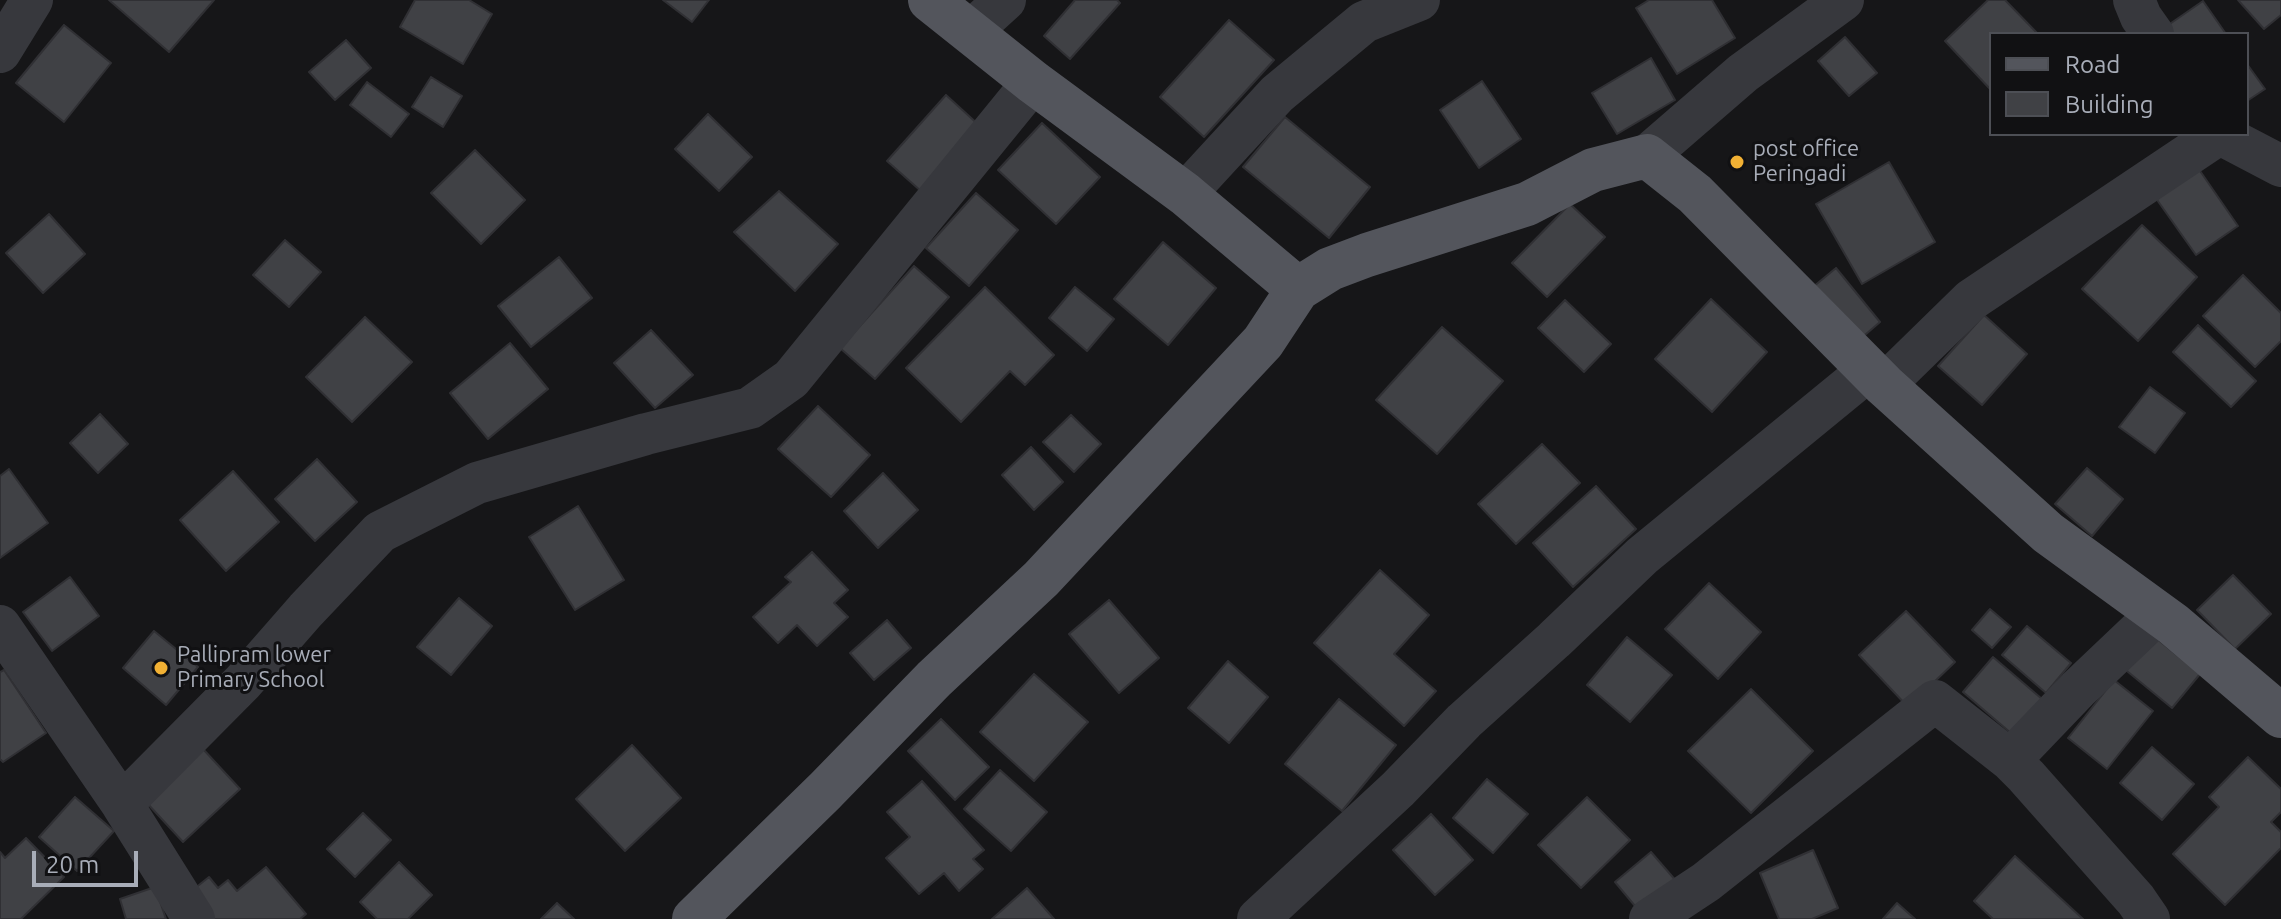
<!DOCTYPE html>
<html>
<head>
<meta charset="utf-8">
<style>
  body { margin:0 }
  #map { position:relative; width:2281px; height:919px; overflow:hidden; background:#161618; font-family:Ubuntu,sans-serif }
  canvas { display:block }
  .legend { position:absolute; left:1989px; top:32px; width:260px; height:104px; box-sizing:border-box; background:#111113; border:2px solid #4d4f55; margin:0; padding:10px 14px; list-style:none; font-size:24px; color:#a8adb8 }
  .legend li { display:flex; align-items:center; gap:16px; height:40px }
  .legend b { width:40px; border:2px solid #4d4f55 }
  .scale { position:absolute; left:32px; top:851px; width:106px; height:36px; box-sizing:border-box; border:4px solid #a8adb8; border-top:0; padding-left:10px; font-size:24px; line-height:28px; white-space:nowrap; color:#a8adb8; -webkit-text-stroke:6px #111113; paint-order:stroke }
</style>
</head>
<body>
<div id="map">
<canvas width="2281" height="919"></canvas>
<ul class="legend">
<li><b style="height:10px;background:#53555c"></b>Road</li>
<li><b style="height:22px;background:#404145"></b>Building</li>
</ul>
<div class="scale">20 m</div>
</div>
<script>
const g = document.querySelector('canvas').getContext('2d');
g.lineJoin = 'round';
function paint(path, color) { g.fillStyle = color; g.fill(path, 'evenodd'); }
const poly = rows => new Path2D(rows.map(r => 'M' + r).join(''));
function stroke(path, color, width, dash) { g.strokeStyle = color; g.lineWidth = width; g.lineCap = dash ? 'butt' : 'round'; g.setLineDash(dash || []); g.stroke(path); }
function write(font, color, halo, rows, align = 'center') {
  g.font = font + ' Ubuntu,sans-serif'; g.lineWidth = 6; g.setLineDash([]); g.textBaseline = 'middle'; g.strokeStyle = halo; g.fillStyle = color; for (const [text, x, y, turn = 0] of rows) {
    g.save(); g.translate(x, y); g.rotate((+turn || 0) * Math.PI / 180); g.textAlign = isNaN(turn) ? turn : align; if (halo) g.strokeText(text, 0, 0); g.fillText(text, 0, 0); g.restore();
  }
}
const building = poly([
  [109,0,214,0,169,52,109,0],
  [415,0,469,0,492,14,463,64,400,27,415,0],
  [663,0,709,0,692,22,663,0],
  [1075,0,1117,0,1120,3,1070,59,1044,36,1075,0],
  [1649,0,1712,0,1735,38,1677,74,1636,8,1649,0],
  [1988,0,2005,0,2038,34,1991,34,1991,90,1945,41,1988,0],
  [2238,0,2281,0,2281,15,2264,29,2238,0],
  [2203,1,2226,34,2164,34,2161,30,2203,1],
  [1229,20,1274,60,1204,137,1160,97,1229,20],
  [64,25,111,63,64,122,16,83,64,25],
  [1845,37,1877,73,1849,96,1818,61,1845,37],
  [346,40,371,68,335,100,309,72,346,40],
  [1651,58,1675,100,1617,134,1592,93,1651,58],
  [2247,64,2265,89,2247,101,2247,64],
  [431,77,462,96,443,127,412,107,431,77],
  [1482,81,1521,139,1479,168,1440,110,1482,81],
  [367,82,409,114,391,137,350,105,367,82],
  [946,95,981,127,922,192,887,161,946,95],
  [708,114,752,157,719,191,675,149,708,114],
  [1285,117,1370,187,1329,238,1243,167,1285,117],
  [1042,123,1100,177,1056,224,998,170,1042,123],
  [475,150,525,200,481,244,431,193,475,150],
  [1889,162,1935,242,1862,284,1816,204,1889,162],
  [2198,168,2238,226,2196,255,2155,197,2198,168],
  [779,191,838,244,795,291,734,232,779,191],
  [976,193,1018,230,969,286,926,248,976,193],
  [1570,204,1605,237,1547,297,1512,263,1570,204],
  [49,214,85,254,43,293,6,253,49,214],
  [2142,225,2197,277,2138,341,2082,289,2142,225],
  [285,240,321,272,289,307,253,275,285,240],
  [1163,242,1216,288,1168,345,1114,299,1163,242],
  [559,257,592,298,531,347,498,306,559,257],
  [914,266,949,297,875,379,840,348,914,266],
  [1836,268,1880,322,1858,341,1813,287,1836,268],
  [2243,275,2281,313,2281,341,2255,367,2203,316,2243,275],
  [985,287,1054,355,1025,385,1010,371,961,422,906,368,985,287],
  [1075,287,1114,319,1087,351,1049,318,1075,287],
  [1711,299,1767,352,1712,412,1655,359,1711,299],
  [1565,300,1611,344,1584,372,1538,328,1565,300],
  [1984,315,2027,354,1982,405,1938,366,1984,315],
  [365,317,412,362,352,422,306,377,365,317],
  [2198,325,2256,381,2231,407,2173,352,2198,325],
  [1442,327,1503,381,1437,454,1376,400,1442,327],
  [651,330,693,375,655,408,614,363,651,330],
  [510,343,548,389,488,439,450,393,510,343],
  [2150,387,2185,413,2155,453,2119,427,2150,387],
  [818,406,870,455,831,497,778,449,818,406],
  [100,414,128,444,98,473,70,443,100,414],
  [1071,415,1101,444,1074,472,1043,442,1071,415],
  [1542,444,1580,483,1516,544,1478,504,1542,444],
  [1031,447,1063,482,1034,510,1002,475,1031,447],
  [317,459,357,502,315,541,275,499,317,459],
  [2087,468,2123,499,2092,536,2055,504,2087,468],
  [9,469,48,523,0,558,0,476,9,469],
  [233,471,279,522,226,571,180,520,233,471],
  [883,473,918,510,878,548,844,511,883,473],
  [1596,486,1636,529,1573,587,1533,543,1596,486],
  [578,506,624,580,575,610,529,537,578,506],
  [812,552,848,590,834,603,848,617,817,646,797,625,778,643,753,617,791,582,785,577,812,552],
  [1380,570,1429,615,1394,654,1436,691,1404,726,1314,643,1380,570],
  [2233,575,2271,614,2235,649,2197,610,2233,575],
  [70,577,99,616,52,651,23,612,70,577],
  [1709,583,1761,632,1718,679,1665,629,1709,583],
  [459,598,492,626,451,675,417,647,459,598],
  [1109,600,1159,658,1119,693,1069,634,1109,600],
  [1990,609,2011,627,1992,648,1972,630,1990,609],
  [1906,611,1955,662,1908,707,1859,655,1906,611],
  [887,620,911,648,874,680,850,653,887,620],
  [2027,626,2071,663,2046,693,2002,655,2027,626],
  [154,631,198,667,166,705,123,668,154,631],
  [2150,633,2200,674,2172,708,2122,667,2150,633],
  [1627,637,1672,675,1630,722,1587,685,1627,637],
  [1993,657,2042,699,2012,734,1963,692,1993,657],
  [1228,661,1268,697,1229,743,1188,708,1228,661],
  [4,670,46,733,3,762,0,759,0,672,4,670],
  [1034,674,1088,722,1034,781,980,732,1034,674],
  [2114,680,2153,711,2107,769,2068,738,2114,680],
  [1751,689,1813,751,1751,813,1688,751,1751,689],
  [1339,699,1396,745,1342,811,1285,764,1339,699],
  [941,719,989,767,955,800,908,751,941,719],
  [632,745,681,798,625,851,576,799,632,745],
  [2152,747,2194,784,2162,820,2120,783,2152,747],
  [203,749,240,789,183,842,146,802,203,749],
  [2248,757,2281,789,2281,812,2271,822,2281,832,2281,848,2225,905,2173,854,2219,807,2209,797,2248,757],
  [1000,770,1047,812,1011,851,964,809,1000,770],
  [1487,779,1528,814,1493,853,1453,818,1487,779],
  [922,781,984,850,973,859,983,869,959,891,944,873,919,894,886,858,910,837,887,812,922,781],
  [75,797,114,831,77,871,39,837,75,797],
  [1587,797,1630,840,1581,888,1538,845,1587,797],
  [363,813,391,840,355,877,327,849,363,813],
  [1431,814,1473,860,1435,895,1393,850,1431,814],
  [26,838,64,877,21,919,0,919,0,852,5,858,26,838],
  [1813,850,1838,908,1812,919,1779,919,1760,873,1813,850],
  [1651,852,1677,882,1640,912,1615,882,1651,852],
  [2015,856,2083,919,1993,919,1974,901,2015,856],
  [399,862,432,895,408,919,377,919,360,902,399,862],
  [266,867,306,914,300,919,203,919,194,889,209,877,218,888,228,880,237,891,266,867],
  [155,887,166,919,126,919,120,899,155,887],
  [1027,888,1054,919,992,919,1027,888],
  [557,903,574,919,541,919,557,903],
  [1897,903,1915,919,1883,919,1897,903]
]);
const minor = poly([
  [2134,0,2141,17,2153,34],
  [971,31,1005,0],
  [0,52,32,0],
  [2220,134,2281,166],
  [1647,156,1743,73,1843,0],
  [1185,194,1277,94,1364,22,1419,0],
  [1884,385,1971,300,2219,134],
  [0,626,122,804,194,919],
  [2010,760,2078,689,2158,613],
  [122,804,243,682,306,610,380,532,477,483,646,434,750,408,791,379,1033,82],
  [1258,919,1398,789,1464,721,1554,640,1642,556,1869,370],
  [1650,919,1706,882,1935,701,2010,760,2026,776,2136,900,2149,919]
]);
const major = poly([
  [930,0,1033,82,1185,194,1298,289],
  [694,919,825,791,934,679,1041,579,1263,342,1298,289,1330,269,1367,255,1527,204,1593,170,1647,156,1695,194,1884,385,2048,533,2173,624,2281,716]
]);
const markers = [
  [1737,162,8,"#f2b134"],
  [161,668,8,"#f2b134"]
];
const poiNames = [
  ["post office",1753,149],
  ["Peringadi",1753,174],
  ["Pallipram lower",177,655],
  ["Primary School",177,680]
];
paint(building, '#404145');
stroke(building, '#303034', 2);
stroke(minor, '#37383d', 42);
stroke(major, '#53555c', 44);
for (const [x, y, r, color] of markers) { const dot = new Path2D(); dot.arc(x, y, r, 0, 2 * Math.PI); g.fillStyle = color; g.fill(dot); stroke(dot, '#111113', 3); }
write('22px', '#a8adb8', '#111113', poiNames, 'left');
</script>
</body>
</html>
